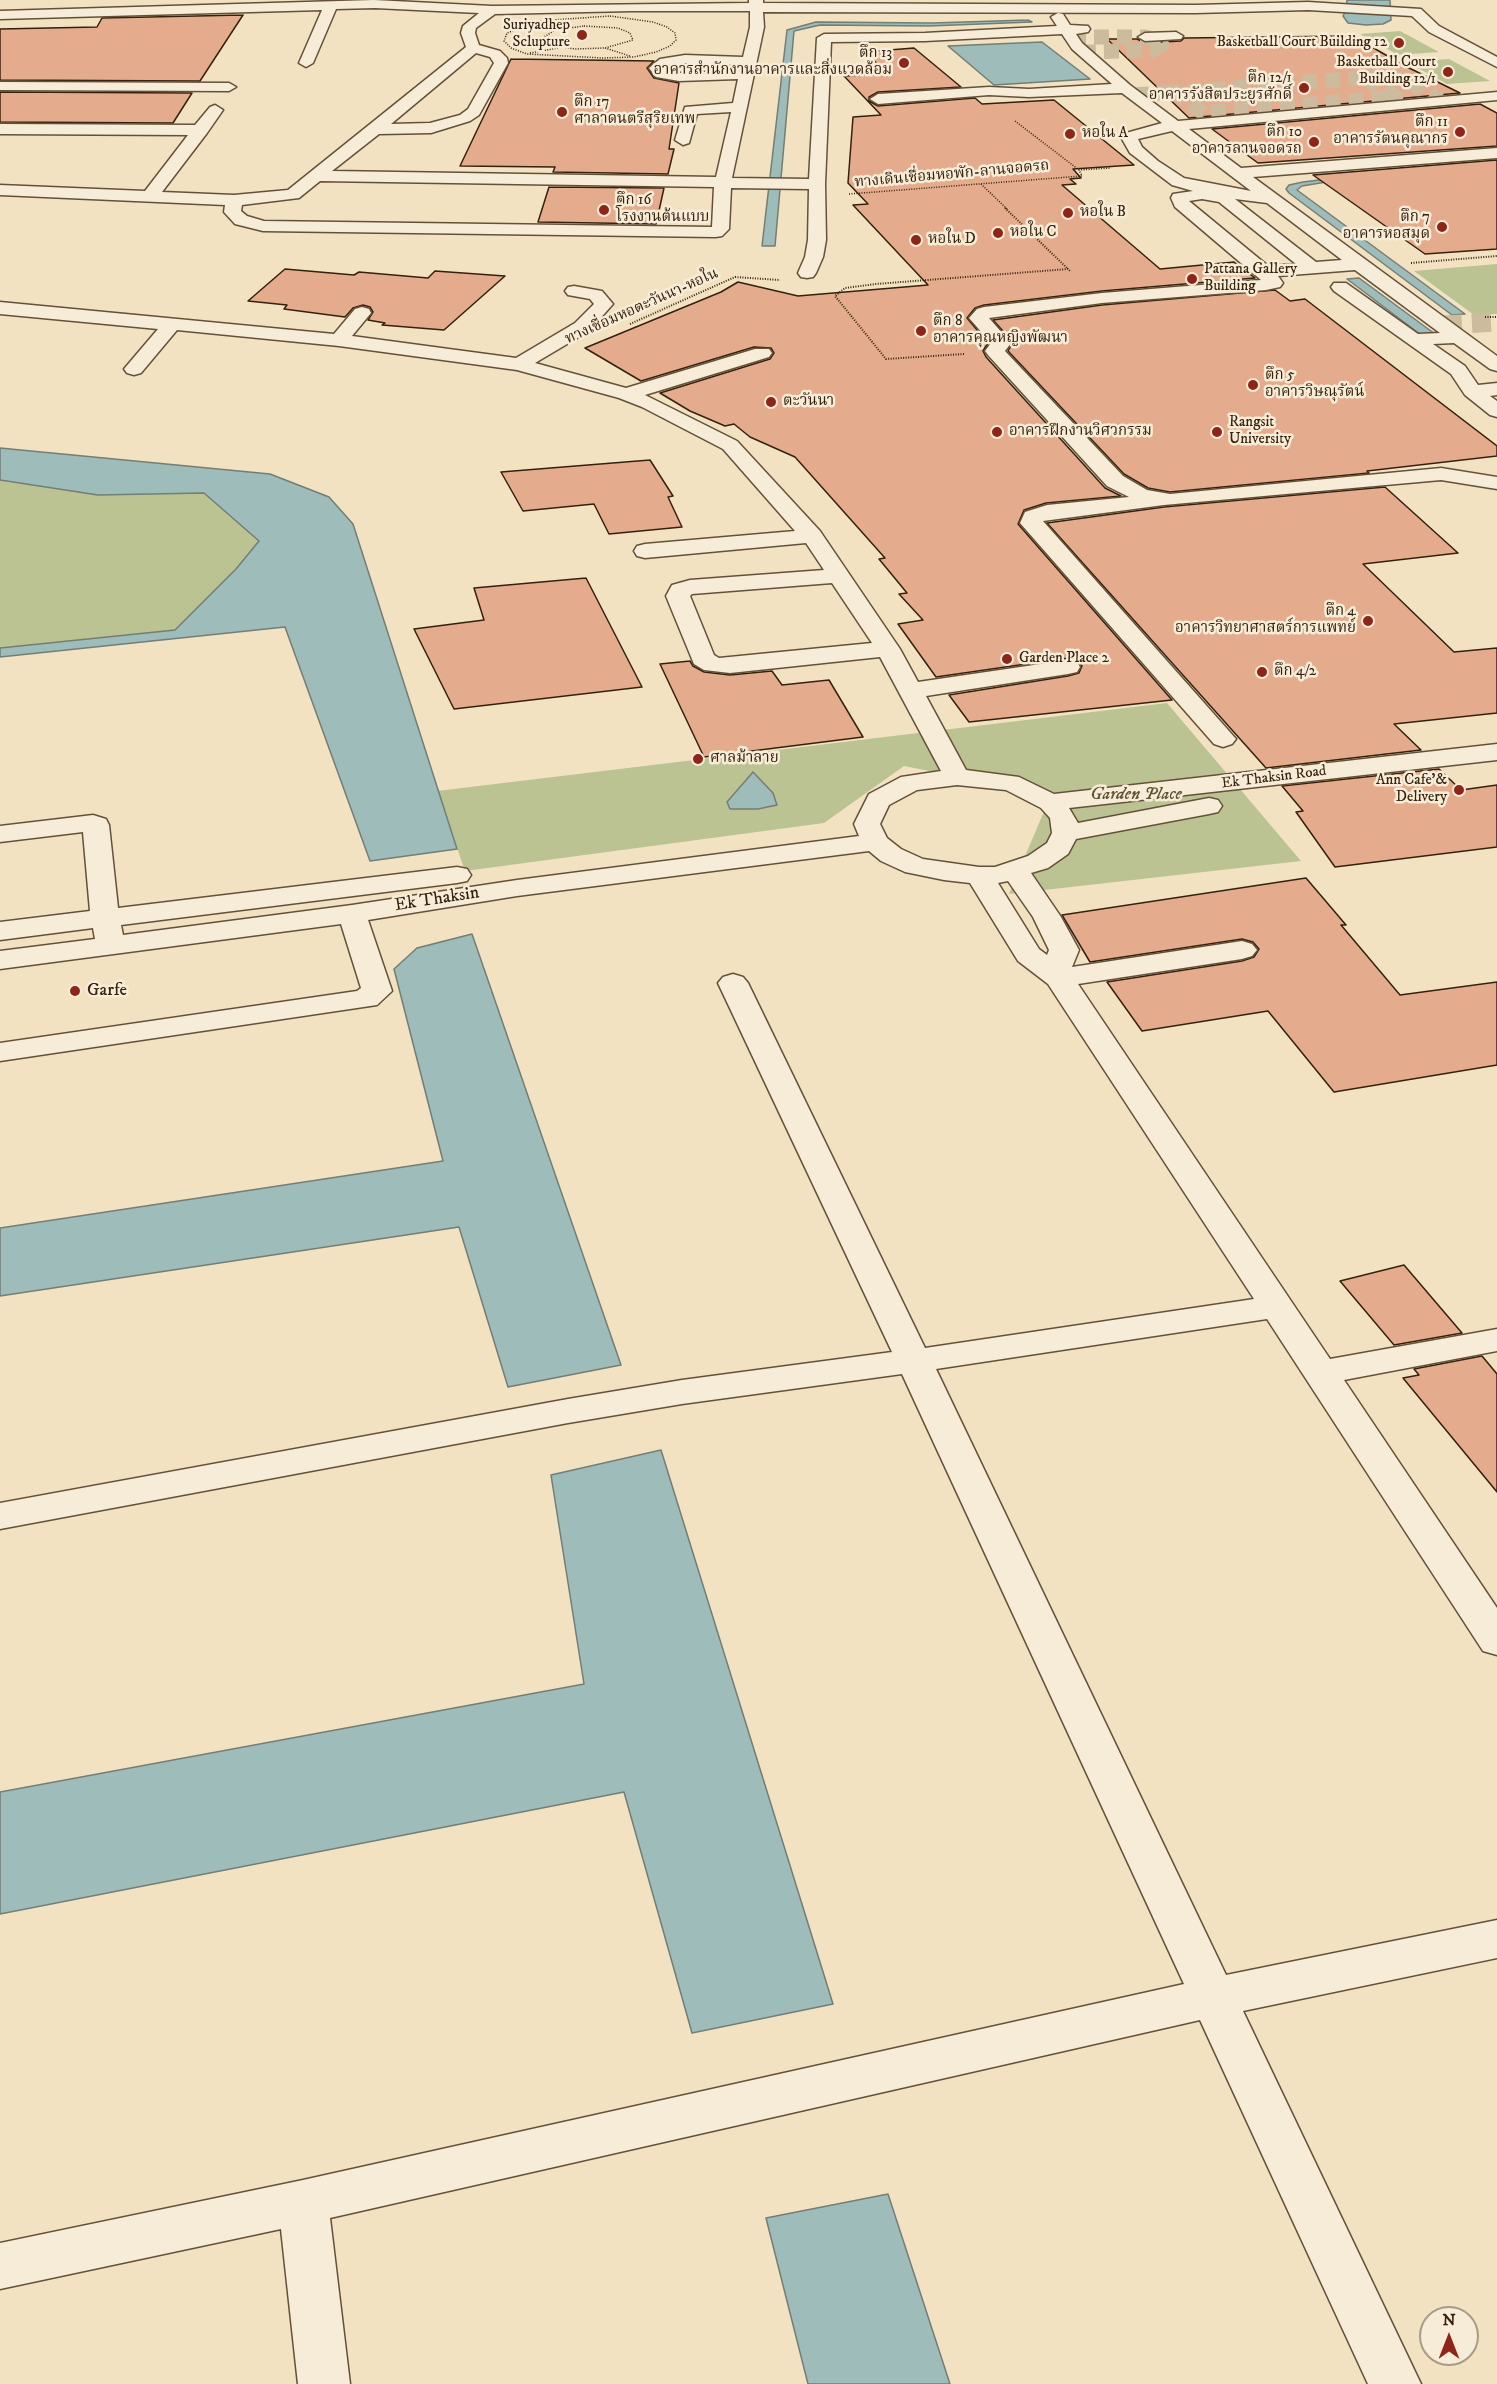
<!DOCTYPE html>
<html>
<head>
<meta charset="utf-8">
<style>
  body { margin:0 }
  #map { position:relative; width:1497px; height:2384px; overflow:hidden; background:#f2e2c1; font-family:"IM FELL DW Pica",serif }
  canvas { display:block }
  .north { position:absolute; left:1419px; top:2306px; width:60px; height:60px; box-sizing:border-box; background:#f7ecd7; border:2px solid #a99b86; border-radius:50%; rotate:0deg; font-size:16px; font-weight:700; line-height:24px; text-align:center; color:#35210d }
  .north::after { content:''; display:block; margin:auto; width:21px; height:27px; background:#8f2418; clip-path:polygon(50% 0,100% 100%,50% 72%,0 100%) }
</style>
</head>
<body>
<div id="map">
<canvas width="1497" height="2384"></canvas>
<div class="north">N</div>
</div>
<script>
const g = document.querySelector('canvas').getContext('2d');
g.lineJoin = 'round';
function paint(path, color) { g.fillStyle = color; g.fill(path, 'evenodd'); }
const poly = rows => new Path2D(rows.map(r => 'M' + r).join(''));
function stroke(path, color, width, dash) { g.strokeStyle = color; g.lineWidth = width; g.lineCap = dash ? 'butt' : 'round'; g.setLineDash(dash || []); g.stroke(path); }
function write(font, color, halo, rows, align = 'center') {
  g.font = font + ' "IM FELL DW Pica","Noto Serif Thai",serif'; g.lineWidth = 5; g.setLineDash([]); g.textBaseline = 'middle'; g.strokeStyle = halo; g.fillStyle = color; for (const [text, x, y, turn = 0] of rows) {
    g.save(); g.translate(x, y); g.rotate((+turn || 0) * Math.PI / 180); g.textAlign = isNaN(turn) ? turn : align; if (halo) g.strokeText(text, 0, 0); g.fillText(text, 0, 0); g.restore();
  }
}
const green = poly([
  [1400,31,1439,52,1398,55,1360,34],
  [1449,59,1490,81,1447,84,1407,62],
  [1497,264,1497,314,1474,315,1414,271],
  [0,480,98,495,204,493,259,541,236,569,175,630,0,648],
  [1167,703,1301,861,1009,894,1051,795,904,766,824,823,465,871,437,791]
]);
const water = poly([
  [1347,0,1390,0,1391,20,1383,24,1366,25,1348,23,1343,16,1346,10,1347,0],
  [1028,20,1032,22,929,26,820,25,794,31,775,246,762,246,787,30,816,22,932,23,1028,20],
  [1042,42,1090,79,994,85,948,46,1042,42],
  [1399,170,1302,186,1297,190,1465,314,1452,315,1289,193,1286,189,1289,185,1303,182,1399,170],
  [1359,278,1435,334,1421,335,1347,279,1359,278],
  [0,448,270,474,329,497,353,524,457,849,370,861,285,627,0,657,0,648,175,630,236,569,259,541,204,493,98,495,0,480,0,448],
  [753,772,773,793,777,805,758,809,730,809,727,802,753,772],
  [472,934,621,1365,508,1387,459,1227,0,1296,0,1228,443,1161,394,969,417,948,472,934],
  [661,1450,833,2004,692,2033,624,1792,0,1914,0,1792,584,1684,551,1475,661,1450],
  [888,2194,950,2384,808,2384,766,2218,888,2194]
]);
const building = poly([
  [243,15,200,81,0,80,0,29,97,27,102,18,243,15],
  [1353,36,1403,65,1460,93,1189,118,1107,39,1137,39,1145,43,1181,41,1184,38,1353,36],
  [914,48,961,87,878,92,869,97,869,101,878,106,975,98,982,104,1054,100,1134,165,1073,169,1081,178,1070,179,1076,184,1062,185,1160,269,1234,262,1255,278,1102,291,984,305,975,308,967,318,988,343,983,351,986,357,1105,488,1121,496,1046,503,1024,510,1018,524,1172,700,969,722,949,695,1068,676,1079,673,1082,666,1077,660,1068,658,936,677,898,624,923,620,899,594,907,593,879,559,885,558,795,457,750,437,734,424,725,426,690,411,660,393,770,359,774,353,771,348,754,347,641,381,585,348,721,292,738,282,798,296,928,285,853,205,868,204,848,183,853,117,881,115,844,76,889,74,864,52,914,48],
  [511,59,654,61,647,68,654,78,679,83,669,149,674,149,668,174,553,172,555,167,460,166,511,59],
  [0,92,192,93,173,123,0,122,0,92],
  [1480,104,1497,113,1497,146,1258,163,1212,129,1480,104],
  [1497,160,1497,249,1425,254,1313,175,1497,160],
  [549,187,664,188,656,224,538,222,549,187],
  [285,269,354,275,359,272,428,278,435,271,505,276,444,330,382,325,385,323,368,320,373,312,370,307,363,305,353,308,345,317,284,309,287,305,248,301,285,269],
  [1275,290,1290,301,1305,299,1497,446,1497,456,1367,471,1369,473,1170,492,1148,488,1124,474,1008,351,1013,342,993,320,1102,305,1275,290],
  [650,460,673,496,668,497,682,527,609,534,594,504,523,511,501,472,650,460],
  [1385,487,1458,553,1363,564,1454,652,1497,648,1497,713,1394,724,1421,750,1266,768,1047,523,1164,507,1385,487],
  [586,578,642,687,454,709,414,629,484,620,474,588,586,578],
  [690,661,693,666,704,672,730,675,772,671,782,685,829,680,863,737,704,757,660,664,690,661],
  [1439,769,1461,790,1497,785,1497,847,1335,867,1296,812,1303,811,1282,786,1439,769],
  [1306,878,1346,925,1341,925,1400,995,1497,982,1497,1065,1334,1092,1268,1011,1142,1031,1107,982,1242,961,1254,957,1259,949,1253,942,1242,939,1090,962,1062,915,1306,878],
  [1404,1265,1462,1333,1394,1345,1340,1281,1404,1265],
  [1482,1356,1497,1374,1497,1492,1403,1378,1419,1375,1414,1369,1482,1356]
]);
const minorTunnelFar1 = poly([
  [1071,37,1145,37,1158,40,1162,45,1152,50,1084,52],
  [1365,78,1396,97,1203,113,1176,92,1365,78],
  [1365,78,1387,77,1406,80,1440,100],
  [1134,95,1176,92]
]);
const minorTunnel = poly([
  [1443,325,1497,322]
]);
const pathFar1 = poly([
  [610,16,653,22,667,27,675,33,676,40,670,46,656,52,634,57,603,58,527,54,511,48,504,41,507,33,538,21,610,16],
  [584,26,618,28,630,33,633,40,605,48,575,49,551,45,545,41,544,37,555,30,584,26],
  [605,48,630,56],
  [530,53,558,48],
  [1015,121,1079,170],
  [981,184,1007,209],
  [849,194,1082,176,1079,170,1111,168]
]);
const path = poly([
  [1005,208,1068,269],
  [1411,263,1497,256],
  [1485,317,1497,317],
  [630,324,735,277,780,280],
  [964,354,886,359,835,296,845,288,876,284,1068,269,1071,272]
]);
const minor = poly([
  [374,0,492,6,749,3,749,0,763,0,763,3,1196,5,1308,2,1421,9,1439,26,1497,57,1497,67,1429,32,1412,16,1308,10,1196,13,763,12,764,27,732,178,809,179,817,38,824,34,925,33,1057,26,1051,17,1058,13,1063,14,1070,25,1088,26,1090,29,1088,32,1076,34,1082,43,1130,85,1178,121,1497,92,1497,100,1189,129,1241,168,1497,148,1497,158,1253,177,1497,356,1497,371,1490,369,1454,343,1433,344,1465,366,1478,385,1497,383,1497,395,1490,396,1497,401,1497,417,1490,415,1465,395,1451,374,1334,291,1331,287,1334,283,1346,283,1418,334,1440,333,1355,270,1278,276,1283,283,1280,287,1266,290,1102,303,989,318,1011,343,1005,351,1123,476,1147,490,1170,494,1441,468,1497,477,1497,489,1441,480,1164,505,1043,521,1236,739,1232,744,1223,747,1214,744,1020,523,1025,512,1047,505,1129,497,1107,486,988,355,985,351,991,343,969,318,977,309,984,307,1102,293,1261,280,1175,207,1171,198,1173,194,1193,191,1172,185,1130,153,1122,139,1126,133,1162,123,1122,93,1029,97,989,95,878,104,870,99,878,94,989,87,1029,89,1112,84,1072,49,1062,34,925,41,831,42,825,184,826,240,823,257,816,273,813,277,807,278,801,277,798,273,805,257,808,240,809,189,731,188,729,229,722,236,716,237,263,231,235,224,224,212,225,205,0,195,0,185,145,191,188,135,0,134,0,124,195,125,210,107,215,105,223,110,207,133,162,192,234,195,288,190,466,47,461,33,463,26,479,13,375,8,336,9,313,63,306,67,299,63,322,10,0,19,0,11,374,0],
  [632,11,750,11,750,27,743,57,685,55,660,59,649,68,656,77,679,81,738,79,733,103,685,107,675,140,683,145,689,143,697,114,731,112,716,177,332,171,379,134,431,133,470,121,479,115,508,63,507,58,500,51,479,45,475,33,476,28,495,14,632,11],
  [476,53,490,57,494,63,468,109,460,115,430,123,391,124,476,53],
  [685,63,741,65,740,70,679,73,664,69,669,66,685,63],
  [1172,131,1251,191,1184,178,1158,161,1142,147,1138,139,1172,131],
  [320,181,714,187,712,227,264,221,247,216,241,211,242,205,299,198,320,181],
  [1202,199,1219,202,1296,264,1268,266,1189,201,1202,199],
  [1235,199,1267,203,1342,260,1316,262,1235,199],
  [1176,32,1183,36,1181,39,1145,41,1138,37,1145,33,1176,32],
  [0,82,229,83,236,87,229,91,0,90,0,82],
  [574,286,602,291,613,304,589,331,535,363,626,388,755,349,769,349,772,353,769,357,645,395,737,441,820,531,900,649,918,682,1068,660,1077,662,1080,667,1077,672,1068,674,926,696,966,770,1019,777,1054,794,1497,744,1497,760,1069,808,1078,823,1209,798,1218,800,1222,806,1218,812,1209,814,1076,839,1068,854,1048,868,1031,873,1061,917,1079,950,1072,967,1242,941,1252,944,1257,950,1252,956,1242,959,1078,984,1330,1359,1497,1329,1497,1351,1344,1380,1497,1608,1497,1655,1483,1651,1267,1319,936,1369,1226,1975,1497,1920,1497,1958,1243,2011,1421,2384,1368,2384,1200,2020,330,2218,350,2384,298,2384,281,2229,0,2289,0,2243,303,2180,1184,1984,902,1374,682,1404,568,1423,0,1529,0,1503,568,1399,682,1380,892,1352,718,983,723,977,733,974,743,977,748,983,925,1348,1254,1299,1048,984,1018,961,970,883,944,880,905,872,881,861,869,851,517,896,368,920,392,991,377,1005,0,1061,0,1043,357,991,361,988,341,924,0,969,0,951,95,939,93,928,0,940,0,922,90,911,83,832,0,842,0,826,93,815,106,819,109,825,118,908,457,867,467,869,471,875,467,881,457,883,121,925,123,935,352,905,517,880,859,836,854,824,869,794,901,777,941,771,880,657,730,673,704,670,694,664,666,596,672,585,690,580,824,570,806,543,645,558,637,556,634,551,637,546,645,544,795,531,723,449,642,407,619,398,517,370,339,346,177,330,141,373,134,375,127,373,124,369,158,329,0,314,0,302,334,334,355,309,362,307,369,309,371,313,352,336,516,358,575,323,594,304,590,299,568,295,565,291,568,287,574,286],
  [832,583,872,643,719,658,714,655,690,596,692,594,832,583],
  [957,785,1006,790,1041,808,1050,818,1052,833,1047,843,1028,856,995,867,979,867,923,859,901,849,887,838,880,824,889,805,917,790,957,785],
  [1008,881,1033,917,1049,950,1047,955,1039,949,998,883,1008,881]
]);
const markers = [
  [582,35,6,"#8f2418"],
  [1399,43,6,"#8f2418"],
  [904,63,6,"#8f2418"],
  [1448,72,6,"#8f2418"],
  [1304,88,6,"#8f2418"],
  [562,112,6,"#8f2418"],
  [1460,132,6,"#8f2418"],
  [1070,134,6,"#8f2418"],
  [1314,142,6,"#8f2418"],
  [604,210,6,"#8f2418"],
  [1068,213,6,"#8f2418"],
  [1442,227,6,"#8f2418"],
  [998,233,6,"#8f2418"],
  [916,240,6,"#8f2418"],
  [1192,279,6,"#8f2418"],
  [921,331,6,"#8f2418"],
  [1253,385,6,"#8f2418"],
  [771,402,6,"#8f2418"],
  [997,432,6,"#8f2418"],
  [1217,432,6,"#8f2418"],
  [1368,621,6,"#8f2418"],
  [1007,659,6,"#8f2418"],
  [1262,672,6,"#8f2418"],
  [698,759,6,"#8f2418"],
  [1459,790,6,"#8f2418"],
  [75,991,6,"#8f2418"]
];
const farPoinames = [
  ["Suriyadhep",570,26,"right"],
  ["Sclupture",570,43,"right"],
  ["Basketball Court Building 12",1387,43,"right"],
  ["ตึก 13",892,54,"right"],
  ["อาคารสำนักงานอาคารและสิ่งแวดล้อม",892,71,"right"],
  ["Basketball Court",1436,63,"right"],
  ["Building 12/1",1436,80,"right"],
  ["ตึก 12/1",1292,79,"right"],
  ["อาคารรังสิตประยูรศักดิ์",1292,96,"right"],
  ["ตึก 17",574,103],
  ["ศาลาดนตรีสุริยเทพ",574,120],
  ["ตึก 11",1448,123,"right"],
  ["อาคารรัตนคุณากร",1448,140,"right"],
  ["ตึก 10",1302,133,"right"],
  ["อาคารลานจอดรถ",1302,150,"right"],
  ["หอใน A",1082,134],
  ["ตึก 16",616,201],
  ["โรงงานต้นแบบ",616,218],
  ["หอใน B",1080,213],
  ["ตึก 7",1430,218,"right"],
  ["อาคารหอสมุด",1430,235,"right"],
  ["หอใน C",1010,233],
  ["หอใน D",928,240],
  ["Pattana Gallery",1204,270],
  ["Building",1204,287],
  ["ตึก 8",933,322],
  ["อาคารคุณหญิงพัฒนา",933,339],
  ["ตึก 5",1265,376],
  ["อาคารวิษณุรัตน์",1265,393],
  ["ตะวันนา",783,402],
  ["Rangsit",1229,423],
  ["University",1229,440],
  ["อาคารฝึกงานวิศวกรรม",1009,432],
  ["ตึก 4",1356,612,"right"],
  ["อาคารวิทยาศาสตร์การแพทย์",1356,629,"right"],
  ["Garden Place 2",1019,659],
  ["ตึก 4/2",1274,672],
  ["ศาลม้าลาย",710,759],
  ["Ann Cafe'&",1447,781,"right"],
  ["Delivery",1447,798,"right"]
];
const farStreetnames = [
  ["ทางเดินเชื่อมหอพัก-ลานจอดรถ",952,175,-5],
  ["ทางเชื่อมหอตะวันนา-หอใน",642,307,-24],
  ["Ek Thaksin Road",1274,778,-7]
];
const parkNames = [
  ["Garden Place",1136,795]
];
const streetNames = [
  ["Ek Thaksin",437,900,-9]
];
const poiNames = [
  ["Garfe",87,991]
];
paint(green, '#bcc392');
paint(water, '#9dbcba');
stroke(water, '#737e75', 1.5);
paint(building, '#e4ac8d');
stroke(building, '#35210d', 1.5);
stroke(minorTunnelFar1, '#ccbb9d', 15, [15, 8]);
stroke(minorTunnel, '#ccbb9d', 19, [19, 10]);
stroke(minor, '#64513a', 3);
stroke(pathFar1, '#35210d', 1.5, [1, 1.5]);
stroke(path, '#35210d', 2, [1, 1.5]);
paint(minor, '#f7ecd7');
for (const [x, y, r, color] of markers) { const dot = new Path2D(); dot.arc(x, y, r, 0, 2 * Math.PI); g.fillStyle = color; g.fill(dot); stroke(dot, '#f7ecd7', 2); }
write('15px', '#35210d', '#f7ecd7', farPoinames, 'left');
write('15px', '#35210d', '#f7ecd7', farStreetnames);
write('italic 18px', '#5e5235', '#f7ecd7', parkNames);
write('18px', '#35210d', '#f7ecd7', streetNames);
write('18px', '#35210d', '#f7ecd7', poiNames, 'left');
</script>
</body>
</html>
